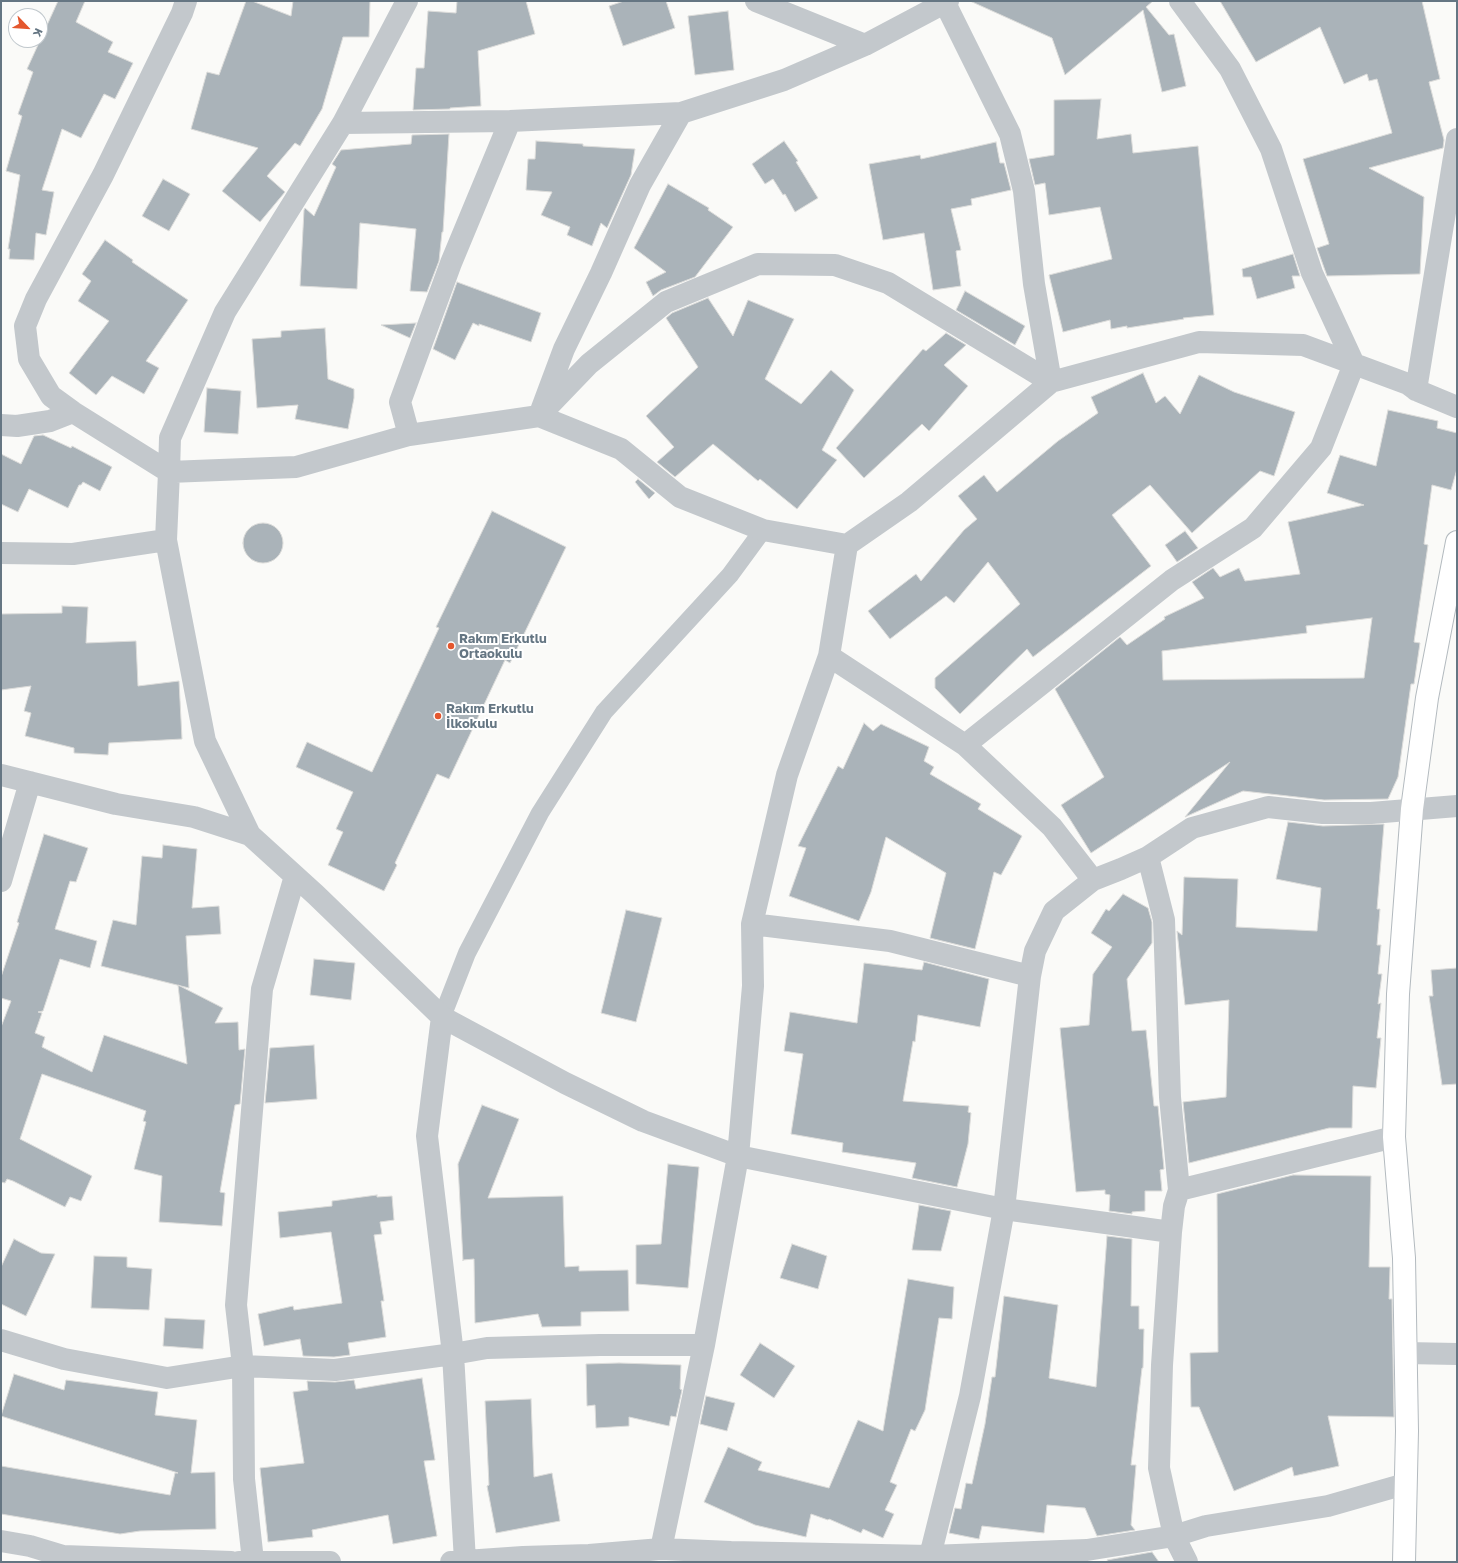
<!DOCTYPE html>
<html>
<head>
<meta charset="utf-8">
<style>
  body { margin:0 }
  #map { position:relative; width:1458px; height:1563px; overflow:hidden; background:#fafaf8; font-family:"Golos Text",sans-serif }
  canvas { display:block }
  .frame { position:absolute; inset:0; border:2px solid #657683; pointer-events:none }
  .north { position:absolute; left:8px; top:8px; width:40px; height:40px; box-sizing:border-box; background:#fff; border:1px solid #c1c8cd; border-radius:50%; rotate:115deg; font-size:11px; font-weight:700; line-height:16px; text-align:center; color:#657683 }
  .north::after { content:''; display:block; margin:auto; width:14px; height:18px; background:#e4572e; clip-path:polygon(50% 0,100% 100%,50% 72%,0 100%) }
</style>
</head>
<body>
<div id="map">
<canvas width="1458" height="1563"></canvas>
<div class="frame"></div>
<div class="north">K</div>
</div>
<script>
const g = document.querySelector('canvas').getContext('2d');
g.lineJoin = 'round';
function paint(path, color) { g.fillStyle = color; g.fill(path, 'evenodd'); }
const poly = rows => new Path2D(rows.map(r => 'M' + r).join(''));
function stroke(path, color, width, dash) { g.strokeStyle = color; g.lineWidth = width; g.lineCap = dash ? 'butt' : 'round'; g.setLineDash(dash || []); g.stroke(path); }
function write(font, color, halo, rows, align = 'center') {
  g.font = font + ' "Golos Text",sans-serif'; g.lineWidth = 4; g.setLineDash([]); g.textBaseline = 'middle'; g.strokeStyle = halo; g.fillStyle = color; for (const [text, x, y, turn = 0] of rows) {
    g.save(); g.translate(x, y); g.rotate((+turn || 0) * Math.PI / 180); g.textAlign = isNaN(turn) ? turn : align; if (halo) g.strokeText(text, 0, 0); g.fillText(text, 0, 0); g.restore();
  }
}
const building = poly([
  [58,1,85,1,76,22,113,42,108,52,133,63,115,99,104,94,81,138,62,129,42,190,54,192,46,235,36,233,34,260,9,259,10,249,8,249,20,175,6,171,22,116,18,114,33,72,27,69,58,1],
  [246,1,252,1,291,16,293,1,370,1,369,37,343,37,322,109,300,146,295,143,267,176,285,192,260,222,222,191,258,148,191,129,207,72,219,75,246,1],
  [457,1,526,1,535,34,478,51,481,106,450,108,450,109,413,110,416,68,424,68,428,11,456,13,457,1],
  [624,1,666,1,675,28,623,46,609,6,624,1],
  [970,1,1153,1,1146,7,1169,35,1174,34,1186,86,1162,92,1143,10,1065,75,1052,38,970,1],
  [1220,1,1422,1,1440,79,1429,82,1444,140,1443,148,1369,168,1424,197,1420,274,1327,276,1317,248,1329,244,1303,159,1392,133,1377,79,1369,81,1367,74,1344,84,1320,27,1256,62,1220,1],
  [728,11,734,70,695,75,688,16,728,11],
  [1101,99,1097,139,1131,134,1133,153,1198,146,1214,315,1183,318,1184,319,1127,328,1127,326,1111,329,1110,320,1063,332,1049,275,1112,259,1100,207,1049,215,1045,183,1035,185,1029,159,1054,155,1054,100,1101,99],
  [449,134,443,232,442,232,439,261,427,292,410,291,416,229,360,223,357,289,300,286,304,210,305,208,314,216,336,167,332,164,341,150,411,144,412,135,449,134],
  [536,141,583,144,583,146,635,149,631,175,607,228,601,223,592,246,567,235,570,227,541,215,552,192,526,190,528,159,535,159,536,141],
  [784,141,798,161,796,162,818,198,795,212,785,194,783,195,773,179,765,184,752,164,784,141],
  [996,142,1000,163,1004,163,1011,190,971,199,972,205,951,209,961,250,956,251,961,286,933,290,924,233,883,240,869,164,920,155,921,159,996,142],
  [163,179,190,194,169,231,142,216,163,179],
  [668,184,709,208,708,210,733,227,695,277,661,290,653,296,646,282,666,272,634,248,668,184],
  [105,240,133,260,132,262,188,300,146,361,159,368,144,394,112,376,96,395,69,373,109,321,78,301,91,281,82,274,105,240],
  [1293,254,1300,276,1292,276,1295,288,1257,299,1251,277,1243,277,1242,269,1293,254],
  [457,282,541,313,531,342,479,324,479,326,473,323,455,360,433,349,457,282],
  [965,291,1025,326,1015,345,956,310,965,291],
  [708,298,733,336,748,300,794,319,765,379,801,404,831,370,854,390,822,450,837,460,797,509,760,479,758,481,713,444,675,477,657,462,674,447,646,416,698,367,666,318,672,313,708,298],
  [416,323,410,338,381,325,416,323],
  [325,328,328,379,354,389,354,398,348,429,295,419,298,405,257,408,252,339,281,337,281,331,325,328],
  [946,333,966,345,944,365,968,386,929,431,922,424,864,478,836,448,923,349,926,351,946,333],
  [1143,373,1156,403,1165,396,1180,414,1199,375,1234,392,1295,412,1274,476,1260,471,1192,533,1150,485,1112,515,1151,566,1033,657,1027,649,960,714,935,688,935,678,1020,604,988,562,954,603,946,596,890,639,868,611,916,574,921,581,964,530,977,519,958,496,984,475,997,492,1058,441,1098,413,1091,397,1143,373],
  [207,388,241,391,238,434,204,432,207,388],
  [1388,410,1438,421,1437,428,1457,433,1457,469,1451,490,1432,485,1424,544,1428,545,1414,642,1420,643,1414,684,1411,684,1398,777,1388,799,1324,800,1243,791,1185,817,1230,762,1091,853,1061,805,1104,777,1055,689,1120,637,1127,645,1165,619,1164,617,1204,598,1192,582,1213,568,1220,577,1239,568,1245,581,1300,574,1288,522,1364,505,1327,493,1340,455,1376,466,1388,410],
  [1372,618,1364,678,1163,680,1162,651,1307,633,1306,626,1372,618],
  [43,435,71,448,72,446,112,467,100,491,83,482,81,485,79,485,68,508,29,489,18,512,1,504,1,454,21,464,34,436,43,435],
  [638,479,655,493,649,499,635,482,638,479],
  [492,511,566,547,510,663,505,660,449,779,437,774,395,863,397,865,384,891,328,865,343,832,336,829,353,792,296,767,307,742,372,772,439,628,436,627,492,511],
  '243 543a20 20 0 1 1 40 0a20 20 0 1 1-40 0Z',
  [1185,531,1198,548,1177,562,1165,545,1185,531],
  [62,606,88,607,86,643,136,641,138,686,179,681,182,739,109,743,108,755,74,753,74,748,25,736,31,713,24,711,31,686,1,690,1,614,62,613,62,606],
  [864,723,873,731,881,724,929,747,924,761,934,767,930,774,981,804,978,809,1022,836,1001,875,994,872,975,949,930,938,946,873,886,837,871,892,859,921,789,896,806,848,798,846,838,766,843,769,864,723],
  [1288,822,1323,826,1384,824,1377,909,1380,909,1377,945,1381,945,1378,974,1382,974,1378,1004,1381,1003,1377,1038,1381,1038,1376,1088,1353,1086,1352,1128,1329,1128,1189,1163,1183,1102,1226,1097,1229,1000,1185,1005,1177,931,1182,935,1184,877,1238,879,1236,927,1317,931,1321,888,1276,879,1288,822],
  [44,834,88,848,76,882,70,881,55,929,97,941,90,968,60,959,43,1011,38,1012,42,1013,35,1033,45,1037,42,1047,92,1072,104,1035,187,1064,178,985,223,1008,215,1023,238,1022,239,1050,245,1049,240,1104,235,1105,220,1192,225,1193,222,1226,159,1222,162,1176,134,1169,146,1122,143,1121,146,1111,42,1074,20,1139,92,1176,81,1201,70,1197,65,1207,13,1181,7,1179,5,1183,1,1182,1,1027,11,1001,1,998,1,977,19,923,17,922,44,834],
  [163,845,197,849,192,908,219,906,221,934,186,936,189,988,101,966,113,920,136,925,142,856,162,858,163,845],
  [1123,894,1148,908,1152,922,1152,943,1127,979,1132,1031,1146,1030,1154,1106,1158,1106,1164,1169,1160,1170,1162,1191,1145,1191,1145,1211,1132,1212,1132,1214,1109,1211,1110,1195,1105,1194,1105,1190,1076,1192,1060,1028,1089,1025,1093,974,1112,947,1091,933,1106,909,1109,911,1123,894],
  [626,910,662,918,636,1022,601,1013,626,910],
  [314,959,355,963,351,1000,310,995,314,959],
  [924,962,989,979,980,1027,918,1015,915,1042,913,1041,903,1101,969,1106,968,1112,971,1113,968,1144,957,1187,912,1178,916,1163,842,1152,843,1143,791,1134,803,1054,784,1051,790,1012,857,1023,864,963,922,970,924,962],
  [1457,968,1457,1084,1442,1085,1429,996,1433,996,1431,970,1457,968],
  [314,1045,317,1099,265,1103,270,1048,314,1045],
  [482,1105,519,1119,488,1198,563,1196,565,1267,579,1266,579,1271,628,1270,629,1311,581,1312,581,1326,542,1327,538,1314,475,1323,474,1259,463,1260,463,1261,458,1164,482,1105],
  [668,1164,699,1167,688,1288,636,1284,636,1245,661,1244,668,1164],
  [1293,1175,1371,1176,1369,1267,1390,1267,1389,1299,1392,1299,1394,1417,1328,1416,1339,1466,1294,1476,1292,1467,1234,1491,1199,1407,1191,1407,1190,1353,1218,1352,1217,1194,1293,1175],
  [377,1195,377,1197,392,1196,394,1220,380,1222,382,1234,374,1235,384,1301,381,1301,386,1337,348,1343,350,1355,334,1357,303,1356,300,1339,264,1346,258,1314,293,1306,294,1310,342,1303,331,1232,280,1238,278,1212,332,1206,332,1201,377,1195],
  [919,1205,951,1211,941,1251,912,1250,919,1205],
  [1107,1236,1132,1239,1131,1306,1139,1306,1139,1329,1144,1329,1143,1368,1142,1368,1131,1465,1136,1465,1131,1525,1135,1530,1097,1536,1085,1508,1047,1505,1044,1533,982,1526,979,1539,949,1533,955,1508,961,1509,966,1483,972,1484,985,1424,992,1377,995,1377,1004,1296,1058,1305,1049,1378,1096,1387,1107,1236],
  [14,1239,41,1253,55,1254,26,1316,1,1304,1,1267,14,1239],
  [792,1244,827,1256,818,1289,780,1278,792,1244],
  [94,1256,127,1257,127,1267,152,1269,149,1310,91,1308,94,1256],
  [908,1279,954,1287,952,1319,939,1318,925,1410,915,1431,911,1429,890,1482,897,1485,885,1510,894,1514,883,1538,863,1529,861,1533,829,1519,828,1520,811,1514,806,1537,755,1525,704,1502,728,1447,762,1462,758,1470,829,1488,858,1420,883,1431,908,1279],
  [165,1318,205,1320,203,1349,163,1346,165,1318],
  [760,1343,795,1366,774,1398,740,1375,760,1343],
  [619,1363,681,1365,680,1389,682,1390,676,1417,671,1416,669,1426,629,1417,629,1426,596,1428,595,1405,587,1406,586,1364,619,1363],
  [14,1374,64,1390,66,1380,158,1392,155,1415,197,1420,191,1473,215,1472,216,1529,140,1531,120,1534,1,1514,1,1466,170,1495,175,1473,178,1473,1,1416,14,1374],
  [422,1378,435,1460,424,1461,437,1536,393,1544,388,1515,312,1530,313,1537,268,1542,260,1468,304,1463,293,1392,308,1390,307,1381,335,1382,354,1380,356,1389,422,1378],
  [706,1396,735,1403,727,1431,700,1424,706,1396],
  [531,1399,534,1477,552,1473,560,1521,496,1533,487,1486,489,1485,485,1401,531,1399],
  [1152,1552,1159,1562,1108,1562,1107,1560,1152,1552]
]);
const lane = poly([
  [442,1017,467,953,540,813,604,712,730,575,763,530]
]);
const street = poly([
  [186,1,182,13,103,175,36,299,25,326,29,359,51,396,73,412,169,472,166,540,205,741,250,835,316,895,442,1017,565,1083,643,1121,738,1156,1004,1209,1171,1232],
  [407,1,343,123,225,312,170,438,169,472,296,467,409,435,539,416,589,364,666,302,758,264,835,265,888,283,1051,382,1034,284,1024,191,1010,134,945,3],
  [756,1,865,45],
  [681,113,640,185,601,273,564,349,539,416,621,449,680,497,763,530,847,545],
  [343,123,510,121,681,113,784,80,865,45,948,1],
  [1416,390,1457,139],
  [1,425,17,426,50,421,73,412],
  [409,435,400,402,451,263,510,121],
  [1,553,73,554,166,540],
  [829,656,965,745,1052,827,1093,880],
  [965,745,1172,580,1253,528,1321,448,1354,364,1312,273,1271,149,1230,69,1180,1],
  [1,775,116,804,194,817,250,835],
  [1148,857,1164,920,1170,1097,1179,1190,1174,1206,1171,1232,1162,1365,1159,1468,1174,1536,1187,1562],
  [1,881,30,782],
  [752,924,890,941,1030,976],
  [442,1017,427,1136,453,1354,465,1561],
  [1179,1190,1394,1137],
  [1,1340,64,1359,167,1378,243,1366,335,1370,453,1354,487,1348,600,1345,704,1345],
  [1406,1353,1457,1354],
  [1,1541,30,1546,63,1556,231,1562],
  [661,1549,704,1345,738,1156,753,986,752,924,787,775,829,656,847,545,909,502,1051,382,1199,342,1303,345,1408,384,1416,390,1457,407],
  [253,1561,244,1479,243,1366,236,1305,262,989,295,876],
  [239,1562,330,1562],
  [451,1562,523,1557,589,1555,661,1549,731,1552,930,1556,1087,1550,1174,1536,1206,1526,1328,1506,1405,1484],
  [932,1562,930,1556,970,1396,1004,1209,1030,976,1035,951,1054,911,1093,880,1121,869,1148,857,1192,828,1268,807,1323,813,1371,813,1457,806]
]);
const secondary = poly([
  [1404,1562,1407,1431,1404,1258,1394,1137,1398,994,1412,809,1427,698,1457,542]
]);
const markers = [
  [451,646,4,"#e4572e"],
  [438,716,4,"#e4572e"]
];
const poiNames = [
  ["Rakım Erkutlu",459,639],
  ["Ortaokulu",459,654],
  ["Rakım Erkutlu",446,709],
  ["İlkokulu",446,724]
];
paint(building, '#aab3b9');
stroke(building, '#dcdcda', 1);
stroke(secondary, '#b3babf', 24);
stroke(lane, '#c3c8cc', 18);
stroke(street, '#c3c8cc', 22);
stroke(secondary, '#fff', 22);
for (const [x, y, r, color] of markers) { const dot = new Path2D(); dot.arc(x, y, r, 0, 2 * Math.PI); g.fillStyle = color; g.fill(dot); stroke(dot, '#fff', 1.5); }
write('bold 13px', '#657683', '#fff', poiNames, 'left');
</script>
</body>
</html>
